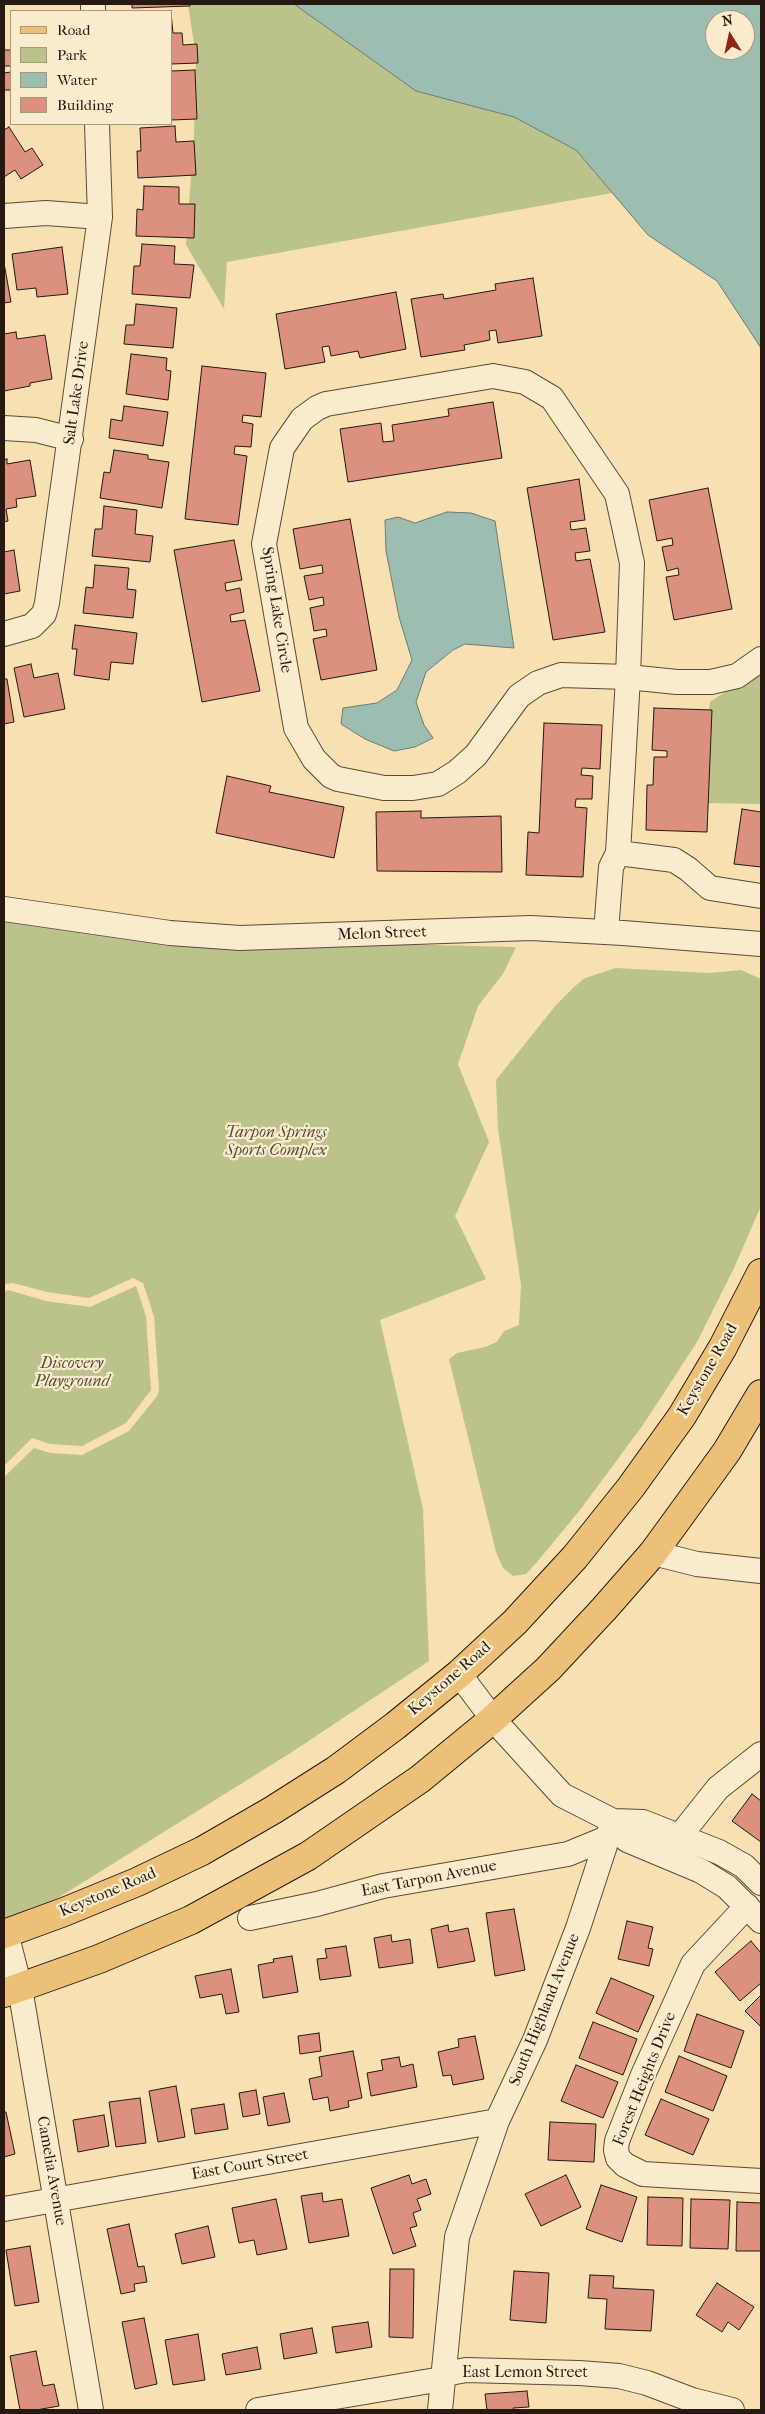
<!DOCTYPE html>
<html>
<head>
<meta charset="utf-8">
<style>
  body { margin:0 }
  #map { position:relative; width:765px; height:2414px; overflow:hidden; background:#f7e0b2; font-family:"IM FELL French Canon",serif }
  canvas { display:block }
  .frame { position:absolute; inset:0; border:5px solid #251911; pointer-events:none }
  .legend { position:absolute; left:10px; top:10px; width:162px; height:115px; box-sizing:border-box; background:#faebcd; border:1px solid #a59782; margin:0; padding:6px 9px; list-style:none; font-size:15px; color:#251911 }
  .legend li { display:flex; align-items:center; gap:10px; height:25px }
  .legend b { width:25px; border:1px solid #a59782 }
  .north { position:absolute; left:705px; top:10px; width:50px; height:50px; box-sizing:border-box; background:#faebcd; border:1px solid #a59782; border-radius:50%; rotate:350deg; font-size:14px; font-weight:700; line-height:20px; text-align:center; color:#251911 }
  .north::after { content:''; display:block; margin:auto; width:18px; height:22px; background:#8f2418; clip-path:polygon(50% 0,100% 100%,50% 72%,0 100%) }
</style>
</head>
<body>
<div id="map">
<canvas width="765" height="2414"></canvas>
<div class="frame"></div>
<ul class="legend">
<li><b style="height:6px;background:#ecc079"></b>Road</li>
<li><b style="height:14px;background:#bcc28c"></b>Park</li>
<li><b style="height:14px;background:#9dbdb0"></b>Water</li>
<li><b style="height:14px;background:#db917d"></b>Building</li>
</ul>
<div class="north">N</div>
</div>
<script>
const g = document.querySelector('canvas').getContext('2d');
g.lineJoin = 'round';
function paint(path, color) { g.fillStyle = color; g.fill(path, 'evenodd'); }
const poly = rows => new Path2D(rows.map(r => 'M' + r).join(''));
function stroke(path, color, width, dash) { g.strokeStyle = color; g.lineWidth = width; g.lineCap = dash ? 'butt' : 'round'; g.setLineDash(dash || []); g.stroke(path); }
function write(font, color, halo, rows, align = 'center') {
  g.font = font + ' "IM FELL French Canon",serif'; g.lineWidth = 4.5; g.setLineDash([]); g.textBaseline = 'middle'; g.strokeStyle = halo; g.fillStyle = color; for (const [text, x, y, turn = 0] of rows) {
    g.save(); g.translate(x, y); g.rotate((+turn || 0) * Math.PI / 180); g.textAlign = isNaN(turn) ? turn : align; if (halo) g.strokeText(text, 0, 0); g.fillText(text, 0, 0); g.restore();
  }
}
const green = poly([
  [188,4,294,4,416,91,514,117,576,150,612,193,227,262,224,309,186,245,194,136,196,58],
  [761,668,761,804,704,803,703,764,710,702],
  [4,919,249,948,386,944,516,947,503,974,478,1006,458,1064,489,1142,455,1216,486,1279,380,1320,423,1509,429,1661,292,1752,37,1911,4,1923,4,1477,34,1448,50,1453,82,1455,129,1431,157,1396,159,1390,154,1316,143,1283,133,1278,89,1298,47,1292,13,1283,4,1284],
  [616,968,710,973,741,970,761,979,761,1206,734,1268,697,1342,643,1425,580,1510,537,1562,526,1574,513,1576,503,1568,496,1552,449,1359,457,1353,485,1347,497,1342,504,1331,519,1325,521,1285,498,1129,496,1080,556,1005,575,986,585,978],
  [136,1286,146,1316,151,1390,126,1423,82,1446,50,1444,32,1438,4,1466,4,1292,8,1290,46,1301,90,1307]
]);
const water = poly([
  [294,4,761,4,761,348,717,281,648,235,576,150,514,117,416,91,294,4],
  [715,20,745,20,745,50,715,50,715,20],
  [447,512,471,513,495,521,514,648,465,644,453,650,426,672,416,702,424,725,433,738,415,747,394,751,365,739,341,724,343,708,377,703,397,690,412,660,399,617,386,551,385,520,398,517,415,523,447,512]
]);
const building = poly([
  [132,4,190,4,190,6,132,8,132,4],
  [171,13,173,33,182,33,183,45,197,44,198,63,171,64,171,13],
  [4,50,11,50,11,66,4,66,4,50],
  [195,70,197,119,171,120,171,71,195,70],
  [11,72,11,90,4,90,4,73,11,72],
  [175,126,176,142,194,141,196,175,138,178,137,151,141,151,140,128,175,126],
  [9,127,25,152,32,148,43,165,21,179,15,170,4,177,4,130,9,127],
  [144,186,179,187,179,204,195,204,194,238,136,236,137,209,143,210,144,186],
  [142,244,175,246,174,264,194,265,190,298,132,294,134,266,140,266,142,244],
  [62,247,68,294,37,297,36,288,17,290,12,254,62,247],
  [4,263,11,302,4,303,4,263],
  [533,278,542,336,498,343,496,330,489,331,490,340,464,345,465,350,421,357,411,299,443,294,444,299,496,290,495,284,533,278],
  [396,292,406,349,360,358,358,351,331,356,329,346,322,347,325,362,285,369,276,314,396,292],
  [136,304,177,308,173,348,124,344,126,325,134,325,136,304],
  [16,332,17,339,45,335,52,379,30,383,30,386,4,391,4,334,16,332],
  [131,354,167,358,166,370,171,371,168,400,126,394,131,354],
  [202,366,266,373,261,417,243,415,242,422,253,424,251,447,235,446,234,454,247,456,238,525,185,519,202,366],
  [493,402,502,458,348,482,340,429,381,423,383,442,394,441,392,425,449,416,448,409,493,402],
  [124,406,168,412,163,446,109,438,111,419,122,421,124,406],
  [114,450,148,455,148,459,169,462,162,508,100,498,104,472,110,473,114,450],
  [7,459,7,464,30,460,36,496,16,499,17,507,6,509,8,521,4,522,4,460,7,459],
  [579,479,585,520,570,522,571,530,586,528,590,551,575,553,576,561,590,559,605,632,553,640,527,488,579,479],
  [708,488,732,609,674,620,666,577,679,575,678,568,667,571,662,547,673,545,672,538,657,541,649,500,708,488],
  [104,506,137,510,135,534,153,536,150,562,92,556,95,529,102,529,104,506],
  [350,519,377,670,321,680,313,639,327,636,326,629,314,631,310,608,324,605,323,597,309,600,304,576,323,573,322,565,300,569,293,529,350,519],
  [234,540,242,580,225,583,226,591,240,588,244,612,230,615,231,622,245,620,260,691,202,702,174,550,234,540],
  [14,550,20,591,4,594,4,552,14,550],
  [95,565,129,568,127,589,136,590,133,618,83,613,86,587,93,588,95,565],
  [75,625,137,633,133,664,111,662,109,680,74,675,77,649,72,649,75,625],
  [31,664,34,678,58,673,65,709,24,717,14,668,31,664],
  [4,679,7,679,14,722,4,724,4,679],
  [654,708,712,710,707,832,646,830,647,785,653,785,654,757,667,757,667,751,652,750,654,708],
  [544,723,602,725,600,769,582,768,581,775,593,776,592,799,576,799,575,807,587,808,583,877,526,875,528,832,539,833,544,723],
  [227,776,271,786,269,792,344,807,334,858,216,833,227,776],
  [742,809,761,812,761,867,734,864,742,809],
  [421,811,421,818,501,816,502,872,377,871,376,812,421,811],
  [752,1794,761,1801,761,1842,732,1821,752,1794],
  [514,1909,525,1970,495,1976,486,1913,514,1909],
  [627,1921,653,1927,648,1948,653,1949,649,1966,618,1959,627,1921],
  [448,1925,449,1932,468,1928,475,1961,438,1968,431,1929,448,1925],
  [391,1935,392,1942,410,1939,413,1963,379,1968,374,1938,391,1935],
  [751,1941,761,1953,761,1983,740,2001,715,1972,751,1941],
  [346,1946,351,1976,320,1980,317,1959,327,1958,325,1949,346,1946],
  [292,1956,298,1992,263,1998,258,1965,274,1962,273,1959,292,1956],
  [231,1969,239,2012,226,2014,222,1994,200,1998,195,1976,231,1969],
  [611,1978,654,1996,638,2032,596,2013,611,1978],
  [761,1995,761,2027,745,2011,761,1995],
  [697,2014,744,2031,731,2068,684,2051,697,2014],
  [593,2022,637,2039,623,2075,579,2058,593,2022],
  [319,2033,321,2051,300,2054,298,2036,319,2033],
  [475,2036,484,2079,453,2085,451,2075,443,2076,438,2052,459,2047,458,2039,475,2036],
  [353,2051,362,2098,348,2101,349,2107,330,2111,328,2097,313,2100,309,2079,322,2076,319,2057,353,2051],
  [679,2056,727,2076,713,2111,665,2092,679,2056],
  [399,2057,401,2067,413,2064,417,2087,371,2096,367,2073,383,2070,381,2060,399,2057],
  [576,2065,618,2082,603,2118,561,2101,576,2065],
  [176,2086,185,2137,158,2142,149,2091,176,2086],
  [256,2090,260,2114,243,2117,239,2093,256,2090],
  [284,2093,290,2122,268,2126,263,2097,284,2093],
  [140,2098,146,2143,116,2147,109,2102,140,2098],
  [661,2099,709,2119,693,2155,645,2135,661,2099],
  [224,2104,228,2129,195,2134,191,2109,224,2104],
  [4,2112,6,2112,15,2154,4,2157,4,2112],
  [104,2115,109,2146,78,2152,73,2120,104,2115],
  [550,2122,596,2124,594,2162,548,2160,550,2122],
  [409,2175,412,2184,426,2179,431,2194,417,2199,421,2210,413,2213,417,2226,410,2228,416,2246,393,2254,371,2188,409,2175],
  [566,2175,581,2207,541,2226,525,2194,566,2175],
  [601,2185,637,2197,622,2242,586,2229,601,2185],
  [322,2193,323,2202,342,2199,349,2236,309,2243,301,2196,322,2193],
  [648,2197,683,2198,682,2246,647,2245,648,2197],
  [276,2199,287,2249,257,2255,254,2240,239,2243,232,2208,276,2199],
  [691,2199,730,2200,728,2249,690,2248,691,2199],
  [737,2202,761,2203,761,2251,736,2251,737,2202],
  [129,2224,138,2267,144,2266,147,2282,134,2284,135,2291,121,2294,107,2229,129,2224],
  [208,2226,215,2257,182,2264,175,2234,208,2226],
  [30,2246,39,2302,15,2306,6,2250,30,2246],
  [390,2269,414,2269,413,2338,389,2337,390,2269],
  [514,2271,549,2273,546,2323,510,2320,514,2271],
  [590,2275,614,2276,613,2288,654,2290,651,2331,605,2329,607,2299,588,2298,590,2275],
  [717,2283,754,2307,739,2330,728,2322,722,2332,696,2315,717,2283],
  [144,2318,157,2384,135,2389,122,2322,144,2318],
  [368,2322,372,2347,336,2353,332,2327,368,2322],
  [312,2328,317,2353,284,2359,280,2334,312,2328],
  [198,2334,205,2380,173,2385,165,2340,198,2334],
  [257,2347,261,2369,226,2375,222,2354,257,2347],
  [36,2351,43,2386,54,2384,59,2406,36,2410,20,2410,10,2356,36,2351],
  [527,2391,529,2407,513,2408,514,2410,487,2410,485,2394,527,2391]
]);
const minor = poly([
  [93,4,93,11],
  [4,216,46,213,100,217],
  [493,376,525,382,552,398,617,494,632,563,628,677,561,675,538,683,519,696,476,755,457,772,438,784,413,788,384,788,338,779,331,776,314,759,296,728,264,544,282,448,302,419,317,408,326,404,493,376],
  [4,428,36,430,71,439],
  [4,634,32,626,44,614,47,603,100,217,97,124],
  [618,853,674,860,688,869,710,888,761,896],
  [4,909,170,933,240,938,531,928,623,933,761,944],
  [606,932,611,867,618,853,628,677,677,682,711,682,737,676,761,659],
  [653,1553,697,1564,761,1571],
  [613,1821,627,1840,701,1871,727,1887,761,1921],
  [613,1821,643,1822,719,1852,744,1866,761,1883],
  [674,1850,679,1837,718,1788,761,1754],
  [747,1906,693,1964,643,2075,617,2141,616,2150,618,2158,625,2165,643,2174,761,2181],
  [250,1918,317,1904,383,1886,568,1854,607,1838],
  [6,1933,20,1988,91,2410],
  [4,2209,497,2121],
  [258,2410,442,2379,450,2373,466,2370,579,2373,619,2376,647,2383,692,2400,732,2410],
  [440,2410,457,2237,497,2121,535,2040,578,1928,613,1821,562,1795,493,1719,459,1674]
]);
const major = poly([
  [4,1934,64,1912,137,1882,202,1851,273,1810,336,1770,395,1726,459,1674,515,1622,575,1557,631,1487,682,1416,723,1347,761,1273],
  [4,1993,99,1959,191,1920,308,1856,420,1779,493,1719,548,1669,604,1609,653,1553,693,1498,727,1451,761,1394]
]);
const streetNames = [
  ["Salt Lake Drive",77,393,-82],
  ["Spring Lake Circle",276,610,81],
  ["Melon Street",382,934,-2],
  ["Keystone Road",708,1370,-60],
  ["Keystone Road",450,1679,-41],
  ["East Tarpon Avenue",429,1879,-11],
  ["Keystone Road",108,1893,-23],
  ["South Highland Avenue",545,2010,-68],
  ["Forest Heights Drive",645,2079,-68],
  ["East Court Street",250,2165,-10],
  ["Camelia Avenue",51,2171,80],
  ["East Lemon Street",525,2373]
];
const parkNames = [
  ["Tarpon Springs",276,1133],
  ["Sports Complex",276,1151],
  ["Discovery",72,1364],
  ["Playground",72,1382]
];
paint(green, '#bcc28c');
paint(water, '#9dbdb0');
stroke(water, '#6d7b70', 1);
paint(building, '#db917d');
stroke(building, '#251911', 1);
stroke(minor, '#5a4b39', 26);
stroke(major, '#251911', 30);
stroke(minor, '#faebcd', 24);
stroke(major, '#ecc079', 28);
write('16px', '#251911', '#faebcd', streetNames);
write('italic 16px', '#524c36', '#faebcd', parkNames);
</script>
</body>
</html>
